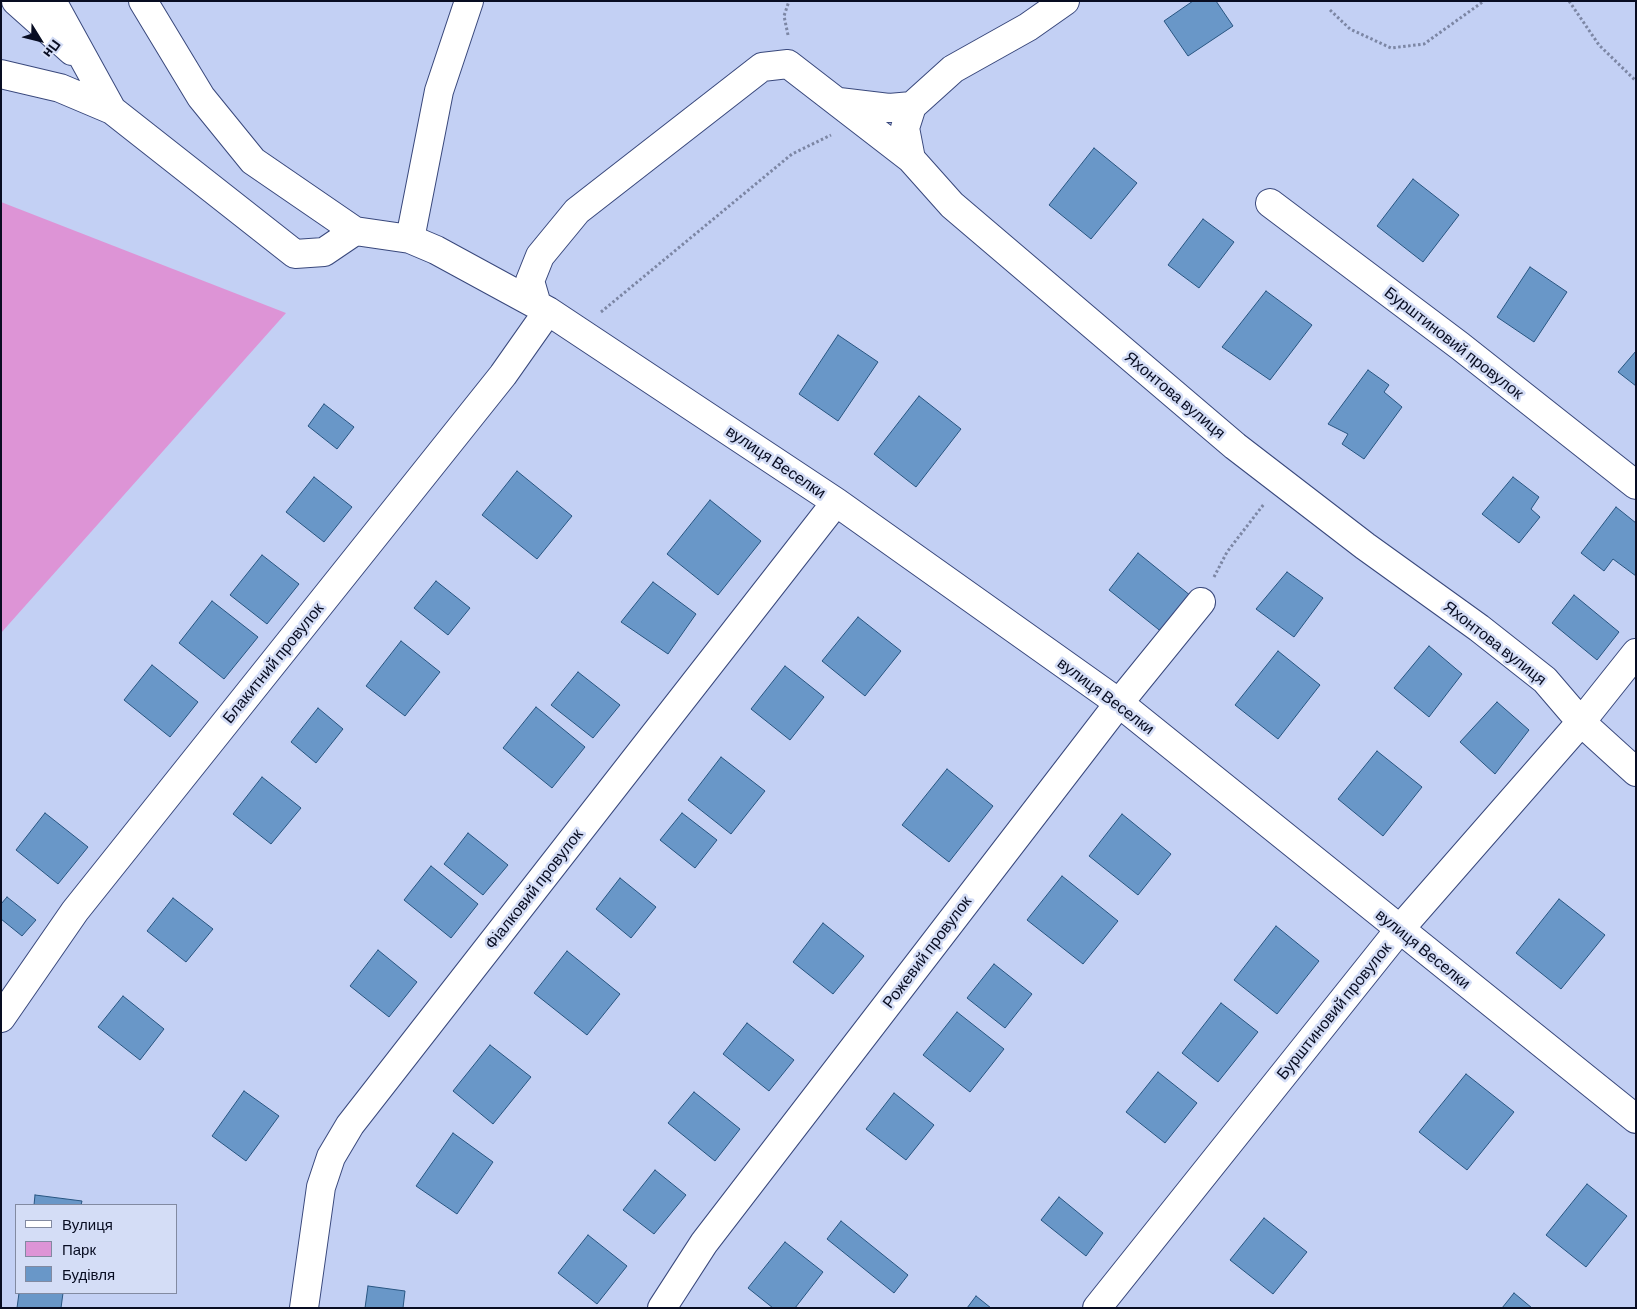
<!DOCTYPE html>
<html>
<head>
<meta charset="utf-8">
<style>
  body { margin:0 }
  #map { position:relative; width:1637px; height:1309px; overflow:hidden; background:#c3d0f4; font-family:Barlow,sans-serif }
  canvas { display:block }
  .frame { position:absolute; inset:0; border:2px solid #080d22; pointer-events:none }
  .legend { position:absolute; left:15px; top:1204px; width:162px; height:90px; box-sizing:border-box; background:#d4ddf6; border:1px solid #828aa1; margin:0; padding:6px 9px; list-style:none; font-size:15px; color:#080d22 }
  .legend li { display:flex; align-items:center; gap:10px; height:25px }
  .legend b { width:25px; border:1px solid #828aa1 }
  .north { position:absolute; left:15px; top:15px; width:50px; height:50px; -webkit-text-stroke:4px #d4ddf6; paint-order:stroke; rotate:126deg; font-size:14px; font-weight:700; line-height:20px; text-align:center; color:#080d22 }
  .north::after { content:''; display:block; margin:auto; width:18px; height:22px; background:#080d22; clip-path:polygon(50% 0,100% 100%,50% 72%,0 100%) }
</style>
</head>
<body>
<div id="map">
<canvas width="1637" height="1309"></canvas>
<div class="frame"></div>
<ul class="legend">
<li><b style="height:6px;background:#fff"></b>Вулиця</li>
<li><b style="height:14px;background:#dd94d6"></b>Парк</li>
<li><b style="height:14px;background:#6997c8"></b>Будівля</li>
</ul>
<div class="north">Пн</div>
</div>
<script>
const g = document.querySelector('canvas').getContext('2d');
g.lineJoin = 'round';
function paint(path, color) { g.fillStyle = color; g.fill(path, 'evenodd'); }
const poly = rows => new Path2D(rows.map(r => 'M' + r).join(''));
function stroke(path, color, width, dash) { g.strokeStyle = color; g.lineWidth = width; g.lineCap = dash ? 'butt' : 'round'; g.setLineDash(dash || []); g.stroke(path); }
function write(font, color, halo, rows, align = 'center') {
  g.font = font + ' Barlow,sans-serif'; g.lineWidth = 5; g.setLineDash([]); g.textBaseline = 'middle'; g.strokeStyle = halo; g.fillStyle = color; for (const [text, x, y, turn = 0] of rows) {
    g.save(); g.translate(x, y); g.rotate((+turn || 0) * Math.PI / 180); g.textAlign = isNaN(turn) ? turn : align; if (halo) g.strokeText(text, 0, 0); g.fillText(text, 0, 0); g.restore();
  }
}
const green = poly([
  [1,202,286,313,1,633]
]);
const building = poly([
  [1193,1,1216,1,1233,26,1188,56,1164,21,1193,1],
  [1094,148,1137,183,1091,239,1049,205,1094,148],
  [1413,179,1459,215,1423,262,1377,226,1413,179],
  [1203,219,1234,242,1199,288,1168,265,1203,219],
  [1530,267,1567,292,1534,342,1497,317,1530,267],
  [1266,291,1312,325,1270,380,1222,347,1266,291],
  [838,335,878,362,838,421,799,394,838,335],
  [1636,351,1636,386,1618,372,1636,351],
  [1368,370,1389,385,1384,392,1402,407,1364,459,1342,444,1348,434,1328,424,1368,370],
  [919,396,961,429,916,487,874,454,919,396],
  [324,404,354,427,337,449,308,426,324,404],
  [517,471,572,516,537,559,482,515,517,471],
  [314,477,352,507,324,542,286,512,314,477],
  [1513,477,1539,497,1531,509,1540,517,1519,543,1482,514,1513,477],
  [710,500,761,541,718,595,667,554,710,500],
  [1616,507,1636,523,1636,576,1613,559,1604,571,1581,553,1616,507],
  [1138,553,1191,596,1163,633,1109,590,1138,553],
  [262,555,299,584,267,624,230,595,262,555],
  [1287,572,1323,598,1294,637,1256,609,1287,572],
  [436,581,470,608,448,635,414,608,436,581],
  [653,582,696,614,668,654,621,622,653,582],
  [1574,595,1619,632,1597,660,1552,623,1574,595],
  [212,601,258,637,224,679,179,643,212,601],
  [858,617,901,651,865,696,822,661,858,617],
  [401,641,440,672,405,716,366,686,401,641],
  [1429,646,1462,674,1429,717,1394,688,1429,646],
  [1278,651,1320,685,1278,739,1235,705,1278,651],
  [152,665,198,702,170,737,124,700,152,665],
  [785,666,824,697,790,740,751,709,785,666],
  [578,672,620,705,593,738,551,705,578,672],
  [1497,702,1529,730,1495,774,1460,742,1497,702],
  [536,707,585,747,552,788,503,748,536,707],
  [318,708,343,729,316,763,291,742,318,708],
  [1377,751,1422,787,1383,836,1338,799,1377,751],
  [721,757,765,791,731,834,688,800,721,757],
  [947,769,993,806,949,862,902,825,947,769],
  [262,777,301,808,271,844,233,814,262,777],
  [45,813,88,847,58,884,16,850,45,813],
  [682,813,717,840,695,868,660,840,682,813],
  [1122,814,1171,854,1138,895,1089,856,1122,814],
  [468,833,508,865,483,895,444,864,468,833],
  [431,866,478,904,451,938,404,900,431,866],
  [1062,876,1118,921,1083,964,1027,920,1062,876],
  [620,878,656,907,631,938,596,909,620,878],
  [7,897,36,920,22,936,1,919,1,904,7,897],
  [173,898,213,929,186,962,147,931,173,898],
  [1559,899,1605,935,1561,989,1516,953,1559,899],
  [823,923,864,956,833,994,793,962,823,923],
  [1276,926,1319,961,1277,1014,1234,980,1276,926],
  [378,950,417,982,389,1017,350,986,378,950],
  [567,951,620,994,587,1035,534,993,567,951],
  [994,964,1032,994,1005,1028,967,998,994,964],
  [123,996,164,1029,140,1060,98,1027,123,996],
  [1221,1003,1258,1032,1218,1082,1182,1053,1221,1003],
  [957,1012,1004,1049,970,1092,923,1055,957,1012],
  [747,1023,794,1060,769,1091,723,1054,747,1023],
  [490,1045,531,1077,493,1124,453,1091,490,1045],
  [1158,1072,1197,1103,1165,1143,1126,1112,1158,1072],
  [1466,1074,1514,1112,1467,1170,1419,1132,1466,1074],
  [244,1091,279,1116,246,1161,212,1136,244,1091],
  [694,1092,740,1129,715,1161,668,1123,694,1092],
  [894,1093,934,1125,906,1160,866,1129,894,1093],
  [453,1133,493,1162,457,1214,416,1186,453,1133],
  [655,1170,686,1195,654,1234,623,1210,655,1170],
  [1587,1184,1627,1216,1586,1267,1546,1235,1587,1184],
  [35,1195,82,1201,81,1205,34,1205,35,1195],
  [1059,1197,1103,1233,1086,1256,1041,1220,1059,1197],
  [1264,1218,1307,1252,1273,1294,1230,1260,1264,1218],
  [841,1221,908,1275,894,1293,827,1239,841,1221],
  [588,1235,627,1266,597,1304,558,1273,588,1235],
  [785,1242,823,1272,795,1308,773,1308,748,1288,785,1242],
  [368,1286,405,1291,403,1308,365,1308,368,1286],
  [19,1293,63,1293,61,1308,17,1308,19,1293],
  [1514,1293,1532,1308,1502,1308,1514,1293],
  [976,1296,991,1308,967,1308,976,1296]
]);
const path = poly([
  [1569,1,1599,45,1636,81],
  [1330,10,1350,29,1391,48,1424,44,1484,1],
  [788,35,784,16,789,1],
  [601,312,792,154,831,135],
  [1214,577,1227,552,1264,504]
]);
const minor = poly([
  [16,1,72,51],
  [52,1,112,110,295,254,324,252,355,231,410,239,436,250,548,311,836,502,1119,703,1636,1119],
  [143,1,201,97,253,161,355,231],
  [1065,1,1028,27,953,69,912,106,905,128,911,159,952,205,1235,446,1365,546,1479,628,1545,680,1581,722,1636,772],
  [1,74,60,88,112,110],
  [839,102,889,108,912,106],
  [1270,203,1460,346,1636,485],
  [410,239,439,91,469,1],
  [537,305,530,281,540,256,577,211,762,67,788,64,911,159],
  [1,1018,75,911,503,375,548,311],
  [304,1308,321,1187,331,1157,350,1125,836,502],
  [662,1308,704,1243,1119,703,1201,602],
  [1097,1308,1399,930,1581,722,1636,653]
]);
const streetNames = [
  ["Бурштиновий провулок",1454,343,38],
  ["Яхонтова вулиця",1175,395,40],
  ["вулиця Веселки",776,462,34],
  ["Яхонтова вулиця",1495,643,38],
  ["Блакитний провулок",273,663,-51],
  ["вулиця Веселки",1106,696,37],
  ["Фіалковий провулок",534,889,-52],
  ["вулиця Веселки",1423,949,39],
  ["Рожевий провулок",927,952,-53],
  ["Бурштиновий провулок",1334,1011,-51]
];
paint(green, '#dd94d6');
paint(building, '#6997c8');
stroke(building, '#285581', 1);
stroke(minor, '#39487c', 30);
stroke(path, '#7c86a4', 3, [2.5, 2.5]);
stroke(minor, '#fff', 28);
write('16px', '#080d22', '#d4ddf6', streetNames);
</script>
</body>
</html>
